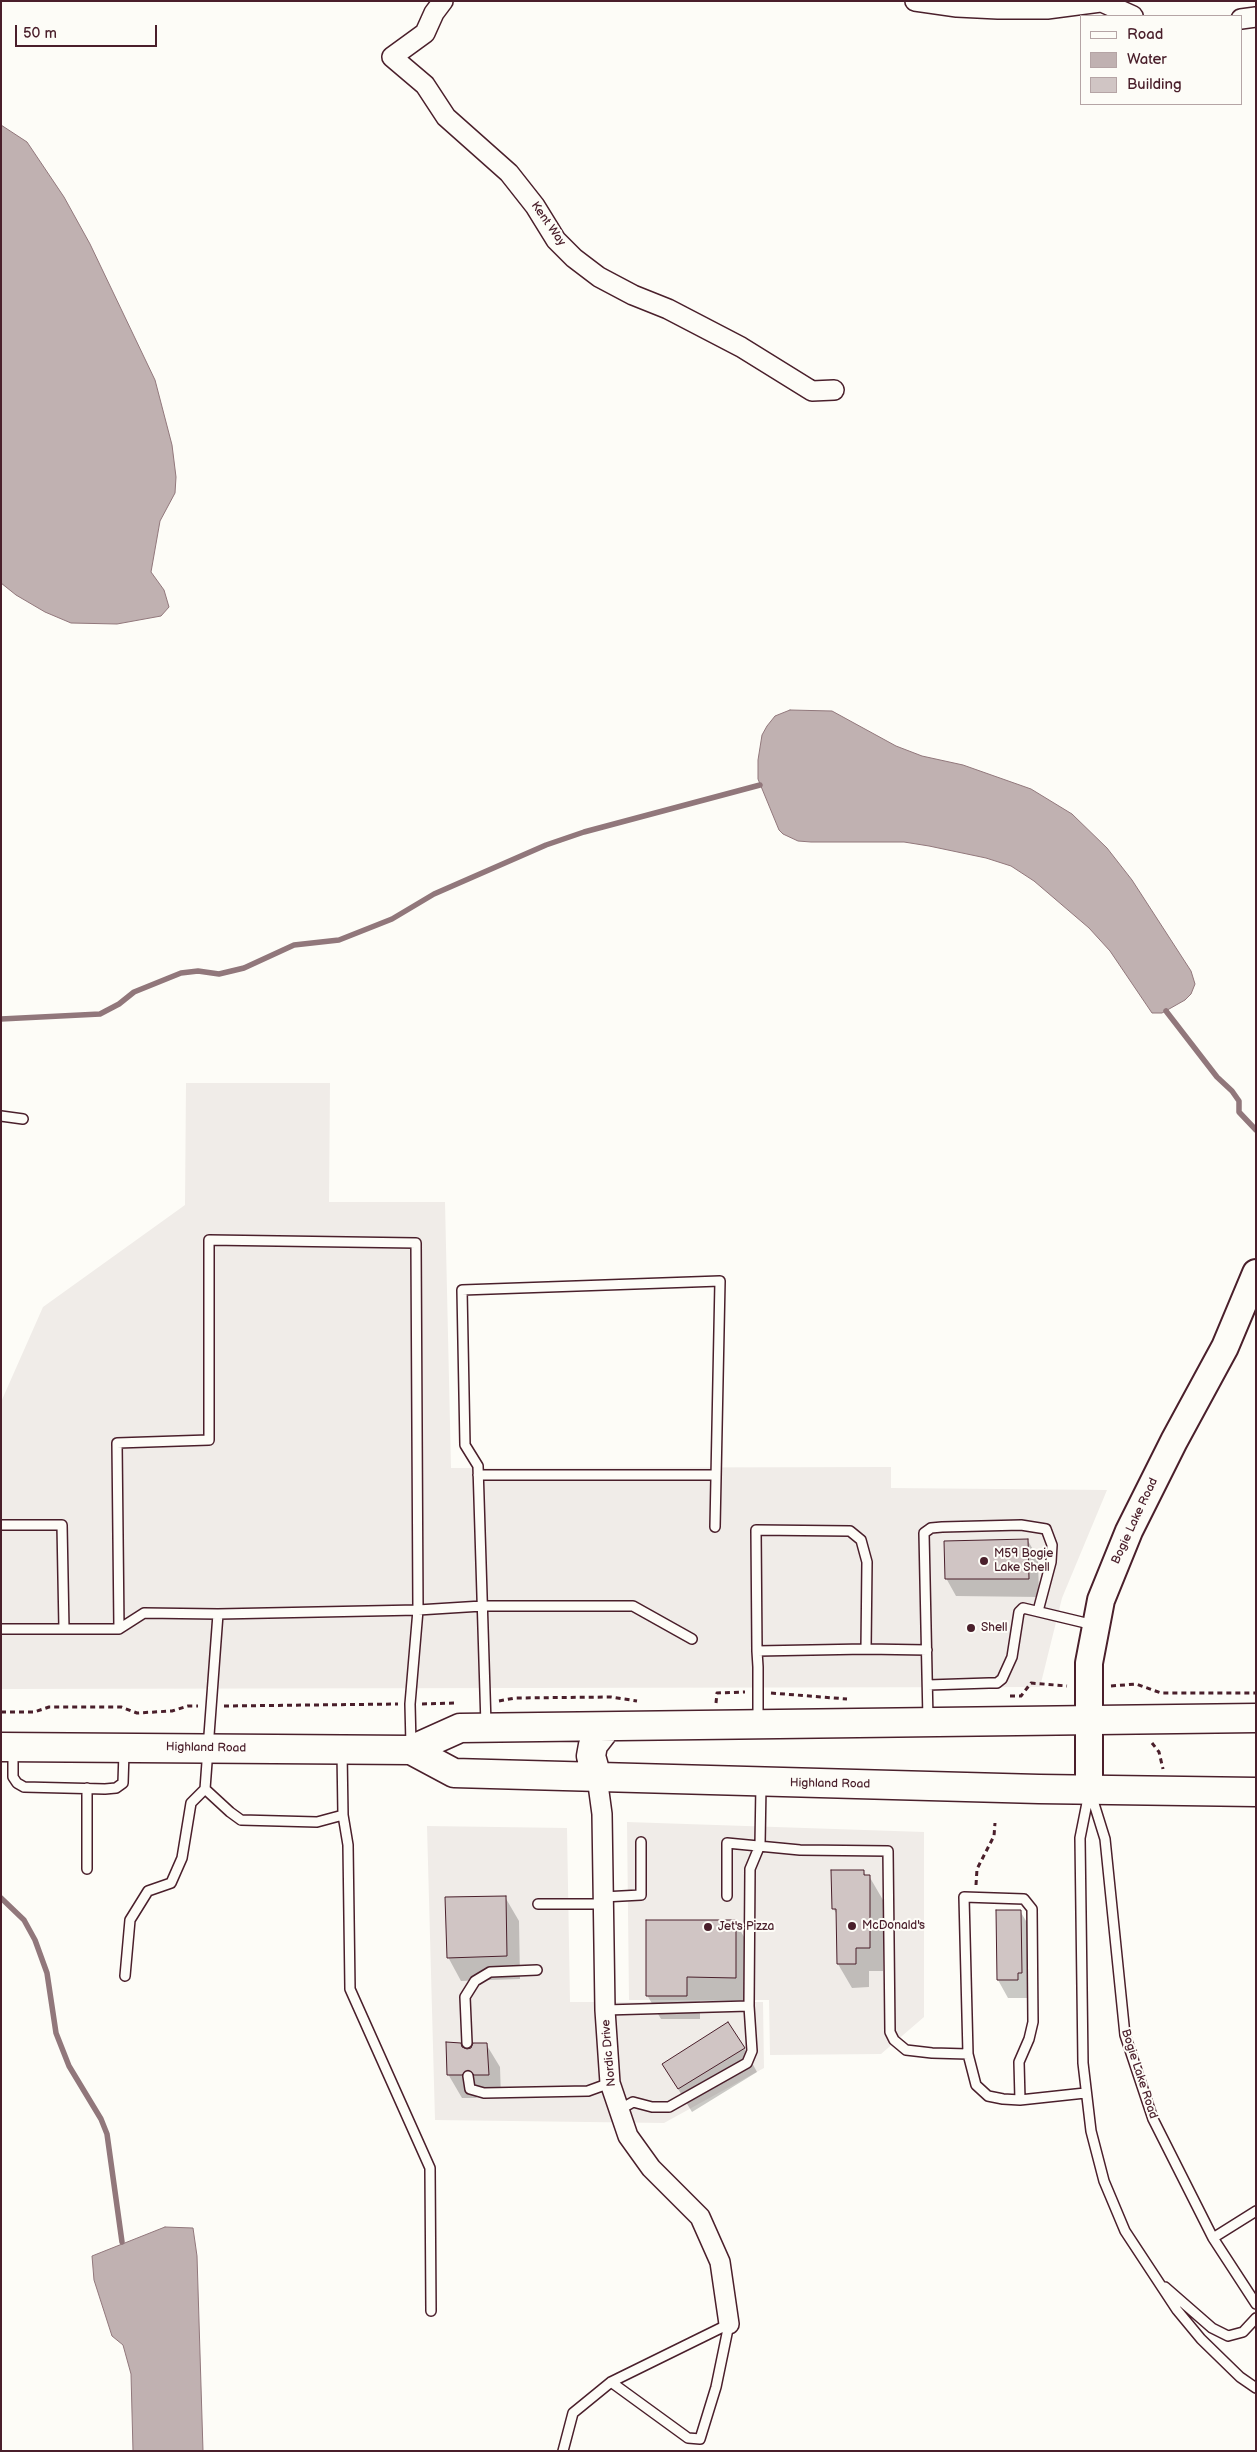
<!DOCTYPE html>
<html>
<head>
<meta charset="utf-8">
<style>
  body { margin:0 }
  #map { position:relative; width:1257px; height:2452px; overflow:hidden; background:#fdfcf7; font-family:"Balsamiq Sans",sans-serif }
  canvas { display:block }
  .frame { position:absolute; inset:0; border:2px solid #4a1f2b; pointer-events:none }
  .legend { position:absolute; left:1080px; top:15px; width:162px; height:90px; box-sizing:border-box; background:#fdfcf7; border:1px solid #b5a4a5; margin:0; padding:6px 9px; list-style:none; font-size:15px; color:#4a1f2b }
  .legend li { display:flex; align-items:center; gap:10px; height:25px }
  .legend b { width:25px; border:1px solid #b5a4a5 }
  .scale { position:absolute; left:15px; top:25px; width:142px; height:22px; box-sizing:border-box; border:2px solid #4a1f2b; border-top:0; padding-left:6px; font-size:15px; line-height:18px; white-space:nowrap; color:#4a1f2b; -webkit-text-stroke:4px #fdfcf7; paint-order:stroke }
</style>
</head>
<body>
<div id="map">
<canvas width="1257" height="2452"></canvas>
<div class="frame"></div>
<ul class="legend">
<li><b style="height:6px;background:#fdfcf7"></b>Road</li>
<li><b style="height:14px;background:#c0b1b1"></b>Water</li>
<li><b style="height:14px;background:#d0c5c4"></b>Building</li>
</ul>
<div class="scale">50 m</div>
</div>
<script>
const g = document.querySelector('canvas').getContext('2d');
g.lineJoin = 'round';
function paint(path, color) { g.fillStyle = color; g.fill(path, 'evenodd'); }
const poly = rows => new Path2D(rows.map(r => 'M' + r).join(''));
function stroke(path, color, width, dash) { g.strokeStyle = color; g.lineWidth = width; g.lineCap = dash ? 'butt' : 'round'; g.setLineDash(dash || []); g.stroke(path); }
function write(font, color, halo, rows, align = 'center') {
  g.font = font + ' "Balsamiq Sans",sans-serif'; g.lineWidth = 4; g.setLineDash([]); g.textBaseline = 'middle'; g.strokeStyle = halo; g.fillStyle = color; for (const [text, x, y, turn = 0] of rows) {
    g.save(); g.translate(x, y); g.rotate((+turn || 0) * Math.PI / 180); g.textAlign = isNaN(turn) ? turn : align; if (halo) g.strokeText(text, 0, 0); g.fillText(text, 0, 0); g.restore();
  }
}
const built = poly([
  [186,1083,330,1083,329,1202,445,1202,451,1468,891,1467,891,1488,1107,1490,1062,1598,1040,1687,1,1689,1,1402,43,1307,185,1205],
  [627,1822,924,1832,924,2017,881,2054,770,2055,769,2000,629,2000],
  [427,1826,567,1828,570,2002,763,2002,764,2068,664,2123,435,2120]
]);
const water = poly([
  [1,125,27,142,64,197,90,244,155,380,172,445,176,477,175,493,160,521,151,572,164,590,169,607,161,616,117,624,71,623,45,612,16,595,1,583,1,125],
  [790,710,832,711,896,746,922,756,963,765,1031,789,1072,814,1107,848,1132,880,1191,971,1195,984,1191,994,1185,1000,1162,1013,1152,1013,1110,951,1089,928,1034,881,1011,866,986,858,929,846,904,842,811,842,798,841,783,834,779,830,758,779,758,760,762,735,767,726,775,716,790,710],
  [165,2227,193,2228,197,2256,203,2451,133,2451,131,2374,123,2345,112,2336,94,2280,92,2256,165,2227]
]);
const shadow = poly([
  [1028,1541,1038,1558,1039,1597,956,1596,946,1578],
  [863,1871,866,1876,869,1876,883,1900,883,1971,869,1971,869,1987,852,1988,838,1964,838,1916,833,1908],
  [505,1897,519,1921,520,1979,461,1981,448,1957],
  [1020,1911,1031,1929,1031,1990,1027,1991,1027,1998,1008,1998,998,1980],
  [735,1922,749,1945,749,2001,700,2001,700,2019,661,2019,647,1995],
  [486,2044,500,2067,501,2098,489,2098,482,2093,476,2098,462,2098,448,2074,463,2048,467,2051],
  [744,2048,757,2072,692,2112,677,2087]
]);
const stream = poly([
  [1166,1011,1217,1077,1232,1091,1239,1101,1239,1112,1256,1130],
  [1,1019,100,1014,119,1004,134,992,181,973,198,971,219,974,244,968,294,945,339,940,392,919,434,894,546,845,584,832,760,785],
  [1,1898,24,1920,35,1940,47,1973,56,2033,69,2066,101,2119,107,2134,122,2242]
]);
const building = poly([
  [1028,1539,1029,1579,945,1579,944,1541,1028,1539],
  [831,1870,864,1870,864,1875,870,1875,870,1948,856,1948,856,1964,837,1964,836,1909,832,1909,831,1870],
  [506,1896,507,1956,447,1958,445,1897,506,1896],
  [996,1910,1021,1910,1022,1973,1018,1973,1018,1980,997,1980,996,1910],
  [646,1920,736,1920,736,1978,687,1977,687,1996,646,1996,646,1920],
  [728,2022,745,2048,678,2089,662,2064,728,2022],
  [446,2042,461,2043,462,2047,467,2049,471,2048,473,2043,487,2043,489,2075,474,2075,468,2070,462,2075,447,2075,446,2042]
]);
const path = poly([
  [1111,1686,1136,1684,1161,1693,1256,1693],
  [771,1693,847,1699],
  [1010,1696,1021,1696,1031,1683,1067,1686],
  [499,1701,515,1698,611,1697,637,1701],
  [716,1703,717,1693,745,1692],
  [422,1704,458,1703],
  [224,1706,398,1704],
  [1,1712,34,1712,49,1707,121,1707,137,1713,172,1711,188,1706,198,1706],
  [1152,1743,1159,1752,1163,1769],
  [976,1885,977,1869,994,1836,995,1823]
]);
const service = poly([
  [1,1116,23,1119],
  [478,1475,716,1475],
  [1,1525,62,1525,64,1629],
  [1,1629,119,1629,117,1443,209,1440,209,1240,416,1243,418,1610,218,1614,205,1789,191,1803,182,1858,171,1883,148,1891,130,1920,125,1976],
  [119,1629,144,1613,218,1614],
  [866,1649,927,1650],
  [757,1651,866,1649,867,1562,861,1540,850,1531,756,1530,757,1651,758,1667,758,1722],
  [928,1685,989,1683,997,1683,1002,1679,1012,1657,1019,1612,1023,1608,1094,1625],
  [928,1720,924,1533,931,1528,942,1527,1021,1525,1046,1529,1052,1545,1051,1562,1038,1611],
  [486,1725,478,1466,465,1445,462,1290,720,1281,715,1527],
  [411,1745,410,1704,418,1610,482,1606,633,1606,692,1639],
  [13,1749,13,1777,17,1783,24,1787,105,1789,116,1788,123,1783,124,1752],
  [342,1752,343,1815,348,1845,350,1989,430,2168,431,2311],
  [205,1789,230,1812,241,1820,317,1822,343,1815],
  [1089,1793,1080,1838,1083,2063,1091,2131,1104,2181,1125,2231,1177,2310,1201,2339,1240,2377,1256,2388],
  [1091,1794,1105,1839,1125,2035,1153,2119,1213,2238,1256,2304],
  [87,1869,87,1788],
  [727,1896,727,1843,800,1850,888,1851,890,2032,894,2040,906,2050,932,2053,968,2054],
  [603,1897,641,1895,641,1842],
  [538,1904,603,1904],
  [605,2010,749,2006,750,1869,760,1845,761,1785],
  [467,2043,465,1997,475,1981,490,1972,537,1970],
  [468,2076,470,2089,484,2093,588,2091,610,2083],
  [1020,2100,1019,2062,1029,2039,1033,2022,1032,1909,1024,1899,964,1897,968,2054,976,2085,988,2096,1003,2099,1020,2100,1085,2093],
  [619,2110,633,2102,652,2107,669,2107,747,2063,752,2051,749,2006],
  [1213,2238,1256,2211],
  [1165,2287,1212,2328,1228,2336,1243,2332,1256,2318],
  [611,2382,688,2438,700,2439,716,2387,729,2324],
  [563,2451,573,2413,611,2382,729,2324]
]);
const minor = poly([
  [443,1,434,13,425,33,392,57,425,85,446,117,509,173,535,206,556,240,574,258,599,277,633,295,668,309,741,347,812,391,834,390],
  [915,1,957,7,998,9,1047,9,1108,1],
  [1102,2,1133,16],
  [1241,19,1256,17],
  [597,1777,602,1814,605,2010,610,2083,628,2136,651,2168,700,2217,720,2262,729,2324]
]);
const secondary = poly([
  [1089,1790,1089,1663,1101,1600,1129,1531,1174,1441,1225,1347,1256,1273]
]);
const trunk = poly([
  [1,1747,411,1750,460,1728,1256,1718],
  [411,1750,454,1773,1039,1789,1256,1792],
  [597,1777,591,1756,593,1745,607,1727]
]);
const markers = [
  [984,1561,5,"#4a1f2b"],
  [971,1628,5,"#4a1f2b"],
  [852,1926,5,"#4a1f2b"],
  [708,1927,5,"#4a1f2b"]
];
const streetNames = [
  ["Kent Way",548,224,55],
  ["Bogie Lake Road",1135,1521,-65],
  ["Highland Road",206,1748,1],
  ["Highland Road",830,1784,1],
  ["Nordic Drive",609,2053,-95],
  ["Bogie Lake Road",1139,2074,72]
];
const poiNames = [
  ["M59 Bogie",994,1554],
  ["Lake Shell",994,1568],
  ["Shell",981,1628],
  ["McDonald's",862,1926],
  ["Jet's Pizza",718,1927]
];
paint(built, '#f0ece8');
paint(water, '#c0b1b1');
stroke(water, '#91777b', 1);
paint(shadow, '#0003');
stroke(stream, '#91777b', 5.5);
paint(building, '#d0c5c4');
stroke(building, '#4a1f2b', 1);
stroke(service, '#4a1f2b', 12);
stroke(minor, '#4a1f2b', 22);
stroke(secondary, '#4a1f2b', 30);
stroke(trunk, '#4a1f2b', 31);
stroke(path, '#4a1f2b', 3, [5, 4]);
stroke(service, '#fdfcf7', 9);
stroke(minor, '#fdfcf7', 19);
stroke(secondary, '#fdfcf7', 26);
stroke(trunk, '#fdfcf7', 28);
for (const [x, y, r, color] of markers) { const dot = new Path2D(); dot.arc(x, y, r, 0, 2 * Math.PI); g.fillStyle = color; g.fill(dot); stroke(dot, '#fdfcf7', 2); }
write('12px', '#4a1f2b', '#fdfcf7', streetNames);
write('12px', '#4a1f2b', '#fdfcf7', poiNames, 'left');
</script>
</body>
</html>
